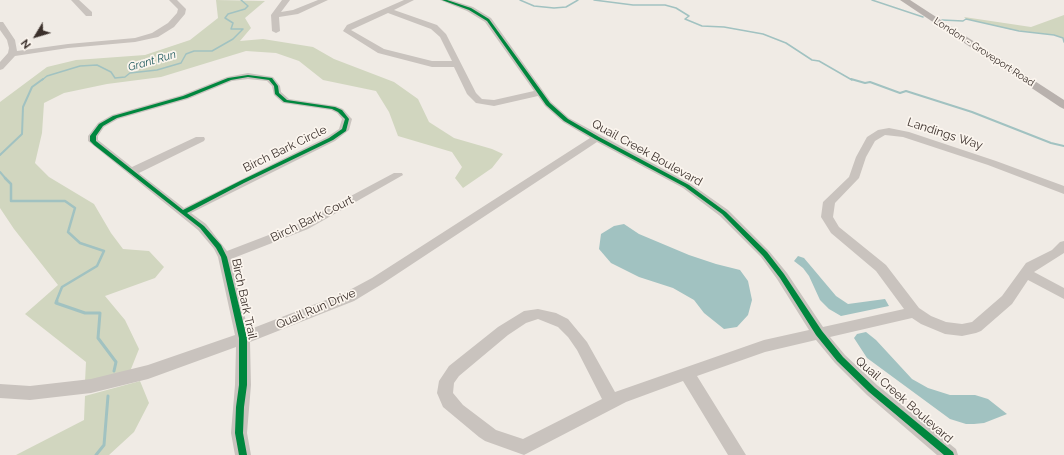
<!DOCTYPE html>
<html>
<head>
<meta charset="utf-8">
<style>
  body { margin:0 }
  #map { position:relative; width:1064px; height:455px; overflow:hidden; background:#f0ebe5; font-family:Raleway,sans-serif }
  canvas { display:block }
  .north { position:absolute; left:16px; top:16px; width:40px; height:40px; -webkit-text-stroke:3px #fbf5ee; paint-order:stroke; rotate:232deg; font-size:11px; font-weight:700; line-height:16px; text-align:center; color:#3b302b }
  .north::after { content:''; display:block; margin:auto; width:14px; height:18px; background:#3b302b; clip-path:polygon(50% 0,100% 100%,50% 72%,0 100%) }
</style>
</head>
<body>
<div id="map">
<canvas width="1064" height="455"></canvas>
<div class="north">N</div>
</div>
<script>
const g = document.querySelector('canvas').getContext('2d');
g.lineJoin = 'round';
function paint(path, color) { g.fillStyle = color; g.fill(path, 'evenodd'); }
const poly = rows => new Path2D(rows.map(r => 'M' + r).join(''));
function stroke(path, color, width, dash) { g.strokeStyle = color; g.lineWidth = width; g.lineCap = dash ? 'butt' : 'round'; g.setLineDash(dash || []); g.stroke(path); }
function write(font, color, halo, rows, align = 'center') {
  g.font = font + ' Raleway,sans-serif'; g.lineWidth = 3.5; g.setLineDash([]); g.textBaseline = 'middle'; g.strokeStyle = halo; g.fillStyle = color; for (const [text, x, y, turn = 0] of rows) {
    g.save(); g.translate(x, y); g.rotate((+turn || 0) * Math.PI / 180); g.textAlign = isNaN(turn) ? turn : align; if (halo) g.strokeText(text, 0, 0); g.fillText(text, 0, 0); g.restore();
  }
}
const green = poly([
  [216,0,265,1,245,18,251,28,240,41,263,39,313,47,334,59,394,82,418,99,429,122,454,138,492,149,503,154,492,168,463,188,455,178,462,167,452,152,398,136,389,112,376,91,323,80,299,61,276,53,246,51,161,77,107,84,64,93,44,103,42,133,35,163,49,177,94,204,111,233,123,249,149,251,164,267,155,278,105,296,125,320,139,349,129,374,85,382,86,362,25,314,58,285,14,229,0,208,0,102,47,67,76,60,145,55,190,40,218,18],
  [1064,15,1064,42,1063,38,1054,35,1013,30,966,19,964,17,1031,27],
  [140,381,149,403,134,432,109,455,16,455,84,420,85,396]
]);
const water = poly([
  [624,224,639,234,689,255,716,264,740,270,748,281,752,300,748,315,737,327,724,329,704,313,694,300,673,288,639,277,611,263,599,249,601,234,614,226],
  [798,256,804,258,836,296,848,304,885,299,889,306,841,316,829,309,820,300,809,276,803,268,794,261],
  [866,332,876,340,912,379,928,388,950,395,975,395,988,399,1007,414,984,423,974,424,966,424,950,419,867,358,854,338,857,334]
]);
const streamFar3 = poly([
  [520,0,534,6,554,8,566,7,578,0],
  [594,0,633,5,665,5,676,8,689,16,685,19,702,26,724,27,763,34,786,43,812,60,819,61,852,80],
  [872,0,923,17],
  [942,20,963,21,966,19,1019,31,1054,35,1063,38,1064,42],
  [42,80,47,76,80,66,97,65,111,72,115,78,125,77,130,73,157,70,181,63,186,54,194,51,212,51,233,39,243,29,231,29,233,23,225,18,228,14,245,9,248,6,241,0]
]);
const streamFar2 = poly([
  [851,79,865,83,870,82,900,93,906,91,972,112,1051,143,1064,146],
  [0,155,22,134,23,107,32,87,43,79],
  [0,172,6,179]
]);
const streamFar1 = poly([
  [5,178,11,184,11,201,65,201,75,208,68,232,80,243,104,251,97,266,62,287,56,302]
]);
const stream = poly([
  [57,301,56,303,85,313,100,313,98,338,116,362,114,371],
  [96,455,104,445,108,396]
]);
const minor = poly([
  [71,0,79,0,92,12,92,16,86,16,71,0],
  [169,0,177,0,186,9,185,14,174,27,158,37,135,42,68,48,15,56,3,69,0,70,0,62,8,53,9,48,7,40,0,30,0,22,3,22,15,40,17,51,68,44,135,38,152,33,168,23,177,13,178,9,169,0],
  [282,0,290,0,281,12,293,10,318,0,328,0,298,14,279,17,280,31,276,33,272,31,271,15,282,0],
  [404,0,414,0,394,10,437,25,446,34,476,93,482,99,494,100,534,91,485,22,467,11,440,0,451,0,473,7,491,18,551,102,569,118,691,184,728,210,769,251,787,273,823,327,904,309,876,271,831,233,821,217,823,202,849,177,856,157,867,137,878,130,889,128,909,132,996,161,1064,186,1064,194,988,165,903,137,885,135,875,141,866,157,859,178,835,203,833,217,839,227,886,265,919,308,931,316,946,322,962,324,972,322,1002,296,1026,263,1052,250,1060,242,1064,241,1064,253,1034,272,1064,288,1064,299,1028,280,1012,304,981,331,976,333,962,336,945,334,921,324,912,318,830,337,845,355,877,385,956,449,958,455,937,455,867,395,835,363,816,340,765,352,697,376,746,455,728,455,683,381,626,402,524,455,485,441,479,437,443,407,437,393,439,381,449,366,498,327,524,311,538,309,556,313,568,319,587,342,615,392,764,340,809,330,777,279,761,257,720,216,683,188,597,142,382,284,354,301,250,342,251,385,247,433,251,455,235,455,231,433,235,385,236,347,148,379,91,393,30,400,0,398,0,384,30,386,91,379,148,365,235,335,218,257,214,249,198,230,88,141,88,136,98,123,112,115,182,95,227,77,248,73,273,77,280,86,281,92,289,99,336,106,343,109,350,117,352,119,349,130,335,141,191,213,206,224,227,251,300,223,394,173,402,173,403,175,308,229,231,259,248,330,344,293,372,278,590,138,563,122,545,106,538,96,494,106,476,103,467,94,454,67,432,67,378,53,343,31,347,25,404,0],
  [388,13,431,29,440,37,452,61,432,61,384,49,351,30,388,13],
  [248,79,267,81,272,86,274,95,283,103,331,110,337,113,342,119,339,129,327,137,184,208,139,173,204,141,205,139,204,137,196,137,132,167,98,140,98,136,104,127,118,119,188,99,232,81,248,79],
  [538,319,558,327,568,337,577,350,602,399,523,439,496,430,463,405,453,393,454,383,459,376,508,335,526,323,538,319]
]);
const major = poly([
  [900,0,910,0,1064,100,1064,109,1060,107,900,0]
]);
const cycleway = poly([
  [442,0,447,0,471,8,489,19,550,103,568,119,599,137,689,185,726,212,767,252,784,274,822,331,843,357,875,388,953,452,954,455,944,455,869,392,837,361,816,335,780,278,763,256,722,214,685,187,595,139,564,121,546,105,487,21,469,10,442,0],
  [248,75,272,78,278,86,279,93,287,100,335,107,342,110,349,119,346,131,333,140,244,183,187,213,204,226,221,245,227,257,247,338,247,385,244,407,243,433,247,455,239,455,235,433,236,407,239,385,239,338,221,257,216,248,200,228,94,145,90,141,90,136,99,124,113,116,183,96,228,78,248,75],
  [248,77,269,80,274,86,275,94,284,102,332,109,338,112,345,119,342,129,329,138,240,181,183,210,96,141,96,136,103,126,117,118,187,98,231,80,248,77]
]);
const farStreetnames = [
  ["London - Groveport Road",984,52,33]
];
const farWaternames = [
  ["Grant Run",152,61,-16]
];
const streetNames = [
  ["Landings Way",945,134,18],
  ["Birch Bark Circle",285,149,-26],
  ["Quail Creek Boulevard",647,153,29],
  ["Birch Bark Court",312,219,-26],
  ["Birch Bark Trail",244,299,78],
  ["Quail Run Drive",316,309,-23],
  ["Quail Creek Boulevard",904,400,41]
];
paint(green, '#d1d6bf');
paint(water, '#a1c2c1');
stroke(streamFar3, '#a1c2c1', 1.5);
stroke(streamFar2, '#a1c2c1', 2);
stroke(streamFar1, '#a1c2c1', 2.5);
stroke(stream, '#a1c2c1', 3);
paint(minor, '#c9c3be');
paint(major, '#b8b1ad');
paint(cycleway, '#00873e');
write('10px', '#3b302b', '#fbf5ee', farStreetnames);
write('italic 11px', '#1f5a5e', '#fbf5ee', farWaternames);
write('12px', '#3b302b', '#fbf5ee', streetNames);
</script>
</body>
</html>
